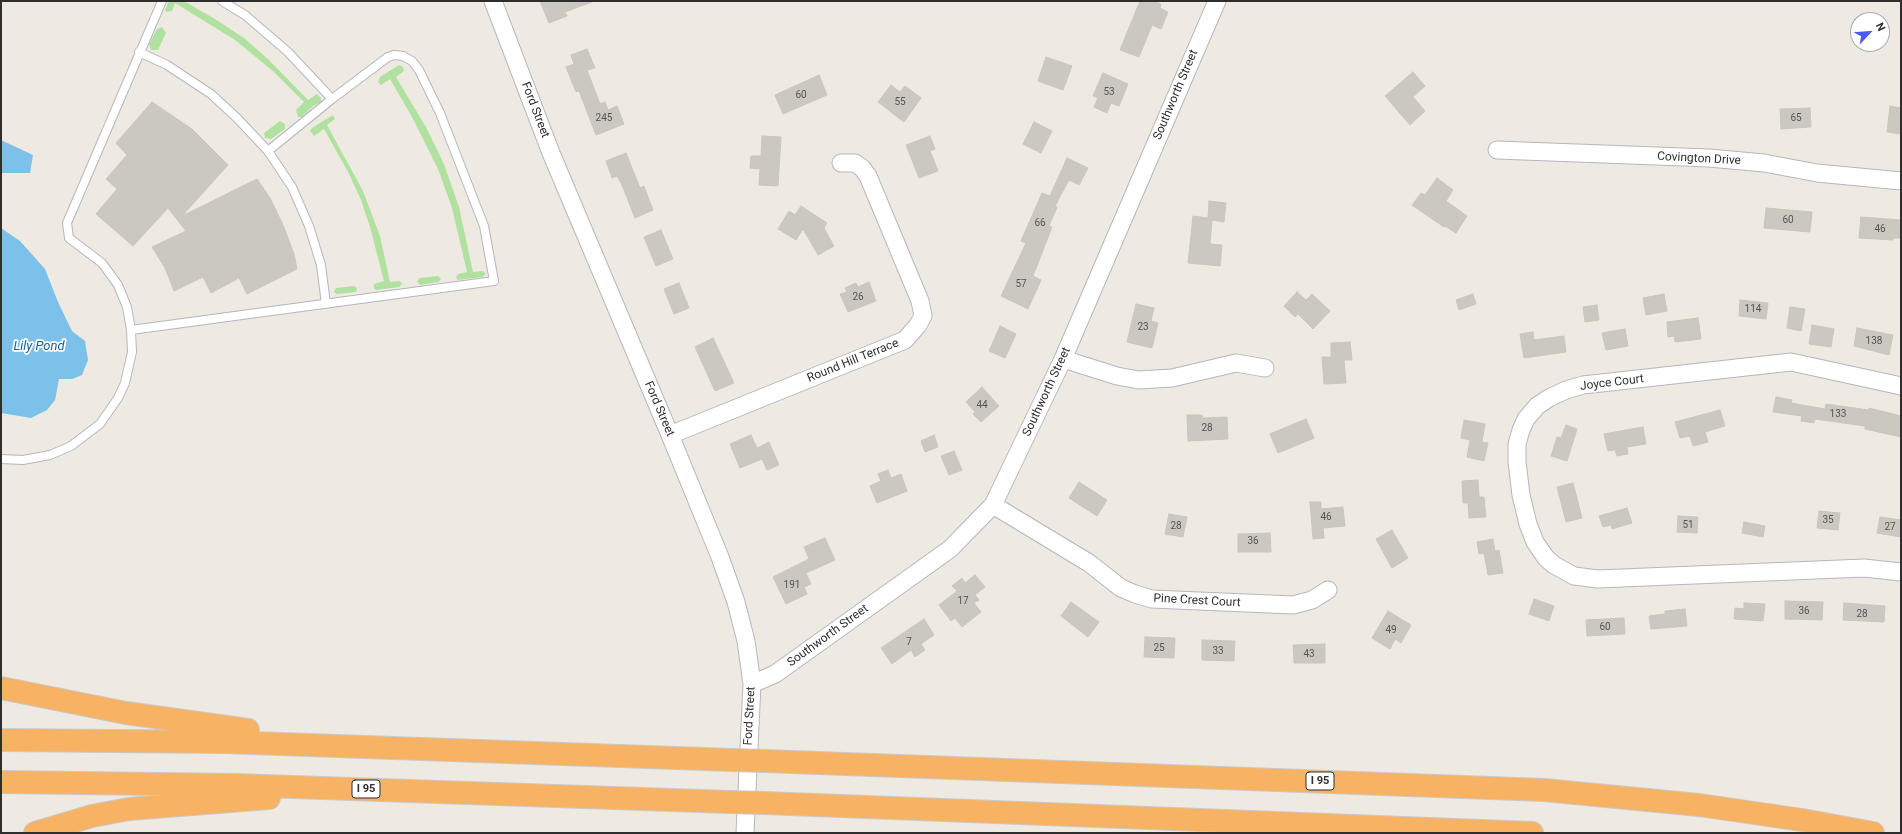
<!DOCTYPE html>
<html>
<head>
<meta charset="utf-8">
<style>
  body { margin:0 }
  #map { position:relative; width:1902px; height:834px; overflow:hidden; background:#eeeae2; font-family:Roboto,sans-serif }
  canvas { display:block }
  .frame { position:absolute; inset:0; border:2px solid #2e2e2e; pointer-events:none }
  .north { position:absolute; left:1850px; top:12px; width:40px; height:40px; box-sizing:border-box; background:#fff; border:1px solid #ababab; border-radius:50%; rotate:64deg; font-size:11px; font-weight:700; line-height:16px; text-align:center; color:#2e2e2e }
  .north::after { content:''; display:block; margin:auto; width:14px; height:18px; background:#4b5af2; clip-path:polygon(50% 0,100% 100%,50% 72%,0 100%) }
</style>
</head>
<body>
<div id="map">
<canvas width="1902" height="834"></canvas>
<div class="frame"></div>
<div class="north">N</div>
</div>
<script>
const g = document.querySelector('canvas').getContext('2d');
g.lineJoin = 'round';
function paint(path, color) { g.fillStyle = color; g.fill(path, 'evenodd'); }
const poly = rows => new Path2D(rows.map(r => 'M' + r).join(''));
function stroke(path, color, width, dash) { g.strokeStyle = color; g.lineWidth = width; g.lineCap = dash ? 'butt' : 'round'; g.setLineDash(dash || []); g.stroke(path); }
function write(font, color, halo, rows, align = 'center') {
  g.font = font + ' Roboto,sans-serif'; g.lineWidth = 3.5; g.setLineDash([]); g.textBaseline = 'middle'; g.strokeStyle = halo; g.fillStyle = color; for (const [text, x, y, turn = 0] of rows) {
    g.save(); g.translate(x, y); g.rotate((+turn || 0) * Math.PI / 180); g.textAlign = isNaN(turn) ? turn : align; if (halo) g.strokeText(text, 0, 0); g.fillText(text, 0, 0); g.restore();
  }
}
const green = poly([
  [169,1,184,1,215,19,244,38,269,60,308,100,317,94,321,98,321,102,313,106,302,117,298,117,296,110,304,102,274,72,235,40,175,3,172,11,166,12,165,10],
  [162,27,166,33,158,50,151,50,149,44,157,29],
  [399,65,403,67,404,71,396,77,426,127,444,164,459,207,473,272,483,271,486,274,482,277,458,280,456,278,458,274,467,272,452,208,438,169,411,115,390,79,381,85,378,82,380,77],
  [333,115,335,119,327,125,363,191,380,236,390,282,400,281,402,284,399,287,376,290,374,289,374,284,384,281,370,227,361,200,348,172,324,129,314,136,310,131,312,128],
  [280,121,285,124,285,129,271,139,265,138,264,133],
  [438,276,441,279,438,282,420,285,417,281,420,278],
  [354,286,357,288,356,292,337,294,334,292,336,288]
]);
const water = poly([
  [1,140,33,155,30,173,1,173],
  [1,228,20,241,45,269,58,302,72,331,85,341,88,360,82,375,72,379,59,379,55,400,47,410,31,418,1,413]
]);
const building = poly([
  [540,1,592,1,592,2,565,12,567,16,549,23,540,1],
  [1140,1,1153,1,1161,4,1160,8,1168,12,1161,29,1152,25,1139,57,1120,50,1140,1],
  [587,49,595,68,587,70,600,104,605,102,608,110,617,106,624,124,596,135,579,91,576,92,566,67,574,64,571,55,587,49],
  [1046,57,1072,66,1063,90,1038,81,1046,57],
  [1413,72,1425,86,1413,97,1425,111,1410,125,1385,96,1413,72],
  [1103,73,1128,84,1119,106,1111,103,1107,113,1094,107,1098,98,1093,96,1103,73],
  [819,75,827,95,783,114,775,95,819,75],
  [891,85,900,92,905,86,921,98,904,122,878,102,891,85],
  [152,102,192,129,228,165,182,216,257,179,270,198,283,225,294,254,297,269,247,294,239,278,211,293,203,277,174,291,165,268,152,247,186,231,168,208,133,246,96,214,117,189,106,179,127,155,116,143,152,102],
  [1890,106,1901,108,1901,134,1887,132,1890,106],
  [1810,108,1811,127,1781,129,1780,109,1810,108],
  [1034,122,1052,131,1041,153,1023,144,1034,122],
  [762,136,781,137,778,186,759,185,760,169,750,168,751,156,761,156,762,136],
  [930,136,935,149,930,151,938,171,919,178,906,145,930,136],
  [626,153,640,188,644,186,653,210,635,218,622,185,617,176,612,178,606,161,626,153],
  [1067,158,1088,168,1079,185,1069,180,1055,206,1057,207,1049,226,1052,227,1033,276,1041,280,1028,309,1001,296,1026,243,1021,241,1042,193,1050,196,1067,158],
  [1437,178,1453,190,1446,201,1467,216,1456,233,1445,226,1444,227,1412,205,1421,193,1425,195,1437,178],
  [1209,201,1226,203,1224,222,1212,220,1210,244,1222,245,1220,266,1188,263,1193,216,1208,218,1209,201],
  [801,206,827,223,824,228,834,246,818,255,803,229,796,240,778,229,789,211,795,215,801,206],
  [1766,208,1812,212,1810,232,1764,228,1766,208],
  [1861,217,1901,220,1900,238,1893,238,1893,240,1859,238,1861,217],
  [661,230,673,259,656,266,644,237,661,230],
  [869,282,876,301,848,312,840,294,847,292,845,288,856,283,858,287,869,282],
  [679,283,689,308,674,314,664,289,679,283],
  [1297,292,1306,300,1312,294,1330,311,1313,329,1298,314,1295,317,1284,306,1297,292],
  [1473,294,1476,304,1459,310,1456,300,1473,294],
  [1664,294,1667,311,1646,315,1643,298,1664,294],
  [1740,300,1768,303,1766,319,1739,316,1740,300],
  [1136,304,1154,308,1151,321,1158,323,1152,348,1127,342,1136,304],
  [1597,305,1599,320,1585,322,1583,307,1597,305],
  [1790,307,1805,309,1801,331,1787,328,1790,307],
  [1698,318,1701,339,1675,342,1674,336,1668,337,1667,322,1698,318],
  [1812,325,1834,329,1831,347,1809,344,1812,325],
  [1000,326,1016,334,1005,358,989,351,1000,326],
  [1857,328,1893,335,1889,355,1854,346,1857,328],
  [1625,329,1628,346,1606,350,1602,333,1625,329],
  [1533,332,1534,340,1564,336,1566,352,1524,358,1520,334,1533,332],
  [713,338,734,383,715,391,695,347,713,338],
  [1350,342,1352,360,1344,360,1346,383,1324,384,1322,357,1331,357,1331,343,1350,342],
  [982,387,999,406,981,422,973,414,975,412,966,402,982,387],
  [1776,397,1792,400,1791,403,1825,409,1826,404,1869,410,1869,408,1901,416,1901,437,1865,429,1865,426,1815,419,1814,423,1801,421,1802,416,1773,412,1776,397],
  [1720,410,1725,426,1705,432,1708,442,1693,446,1690,436,1680,438,1675,422,1720,410],
  [1187,415,1202,415,1202,418,1227,417,1228,439,1188,441,1187,415],
  [1306,419,1314,438,1278,453,1270,434,1306,419],
  [1464,420,1485,424,1482,442,1488,443,1484,461,1467,457,1470,440,1461,438,1464,420],
  [1566,425,1577,429,1567,461,1551,456,1557,437,1561,438,1566,425],
  [1643,427,1646,444,1627,447,1628,454,1617,456,1615,450,1608,451,1604,434,1643,427],
  [751,435,757,448,769,442,779,465,767,470,762,459,740,468,730,444,751,435],
  [934,435,938,447,925,452,921,441,934,435],
  [954,451,962,470,949,475,941,456,954,451],
  [888,470,891,478,901,474,907,491,877,503,870,486,881,481,878,474,888,470],
  [1478,480,1479,497,1484,497,1486,517,1469,518,1468,503,1463,503,1462,481,1478,480],
  [1079,482,1107,500,1097,516,1069,498,1079,482],
  [1573,483,1582,518,1566,522,1557,487,1573,483],
  [1310,502,1321,502,1321,509,1343,507,1345,526,1323,528,1324,538,1313,539,1310,502],
  [1627,508,1632,523,1612,529,1611,525,1603,527,1599,516,1627,508],
  [1819,511,1840,513,1838,530,1817,528,1819,511],
  [1169,514,1187,517,1183,537,1165,534,1169,514],
  [1678,516,1698,517,1697,533,1677,532,1678,516],
  [1880,517,1901,520,1901,537,1877,533,1880,517],
  [1744,522,1765,526,1763,537,1742,533,1744,522],
  [1392,530,1408,558,1392,568,1376,539,1392,530],
  [1270,533,1271,552,1238,552,1238,534,1270,533],
  [825,538,835,560,806,573,811,584,804,587,807,594,786,604,773,577,809,559,804,547,825,538],
  [1493,539,1495,551,1499,550,1503,573,1488,575,1484,553,1479,554,1477,542,1493,539],
  [975,575,985,587,975,595,979,600,974,603,981,612,962,627,955,618,951,621,939,605,957,591,952,586,962,578,965,583,975,575],
  [1534,599,1554,606,1549,621,1529,614,1534,599],
  [1785,601,1823,602,1822,620,1785,619,1785,601],
  [1071,602,1099,622,1088,637,1061,616,1071,602],
  [1744,603,1765,604,1763,621,1734,619,1735,608,1744,609,1744,603],
  [1844,603,1885,606,1884,622,1843,620,1844,603],
  [1685,609,1687,626,1651,629,1649,616,1665,614,1665,611,1685,609],
  [1388,611,1411,625,1401,643,1395,639,1390,649,1372,638,1388,611],
  [1624,618,1625,634,1587,636,1586,620,1624,618],
  [924,619,934,635,921,644,925,650,915,657,911,650,892,664,881,648,924,619],
  [1145,637,1175,638,1174,658,1144,657,1145,637],
  [1202,640,1235,641,1234,661,1202,660,1202,640],
  [1325,644,1325,663,1294,663,1293,645,1325,644]
]);
const lane = poly([
  [222,1,245,15,288,52,332,99],
  [139,52,167,65,211,94,237,118,268,151],
  [131,330,127,307,118,285,102,263,69,238,67,223,162,1],
  [1,459,23,460,50,455,71,446,100,424,118,398,125,383,132,352,131,330,494,281,484,226,440,113,419,70,412,61,403,56,394,55,388,57,332,99,268,151,292,187,309,226,321,265,326,304]
]);
const street = poly([
  [493,1,551,153,670,435,720,557,736,602,746,641,752,684,745,833],
  [1497,150,1709,158,1764,163,1817,173,1901,181],
  [1063,359,1117,376,1139,380,1172,378,1236,363,1265,368],
  [1901,386,1791,362,1583,385,1566,390,1549,398,1537,406,1526,419,1521,430,1517,444,1517,462,1521,495,1528,524,1535,542,1546,558,1554,565,1574,576,1598,579,1864,568,1901,572],
  [670,435,905,340,918,325,923,316,920,301,868,176,862,168,855,163,841,163],
  [993,505,1089,563,1121,588,1135,594,1152,599,1293,605,1312,600,1328,590],
  [752,684,775,674,950,549,993,505,1063,359,1217,1]
]);
const highway = poly([
  [1,688,126,713,248,730],
  [1,740,224,742,732,760],
  [765,761,1544,790,1699,805,1802,820,1873,833],
  [1,782,235,785,730,802],
  [764,803,1532,833],
  [35,833,92,816,129,809,269,798]
]);
const highwayBridge = poly([
  [732,760,765,761],
  [730,802,764,803]
]);
const numberNames = [
  ["53",1109,92],
  ["60",801,95],
  ["55",900,102],
  ["245",604,118],
  ["65",1796,118],
  ["60",1788,220],
  ["66",1040,223],
  ["46",1880,229],
  ["57",1021,284],
  ["26",858,297],
  ["114",1753,309],
  ["23",1143,327],
  ["138",1874,341],
  ["44",982,405],
  ["133",1838,414],
  ["28",1207,428],
  ["46",1326,517],
  ["35",1828,520],
  ["51",1688,525],
  ["28",1176,526],
  ["27",1890,527],
  ["36",1253,541],
  ["191",792,585],
  ["17",963,601],
  ["36",1804,611],
  ["28",1862,614],
  ["60",1605,627],
  ["49",1391,630],
  ["7",909,642],
  ["25",1159,648],
  ["33",1218,651],
  ["43",1309,654]
];
const shields = [
  [1320,781,28],
  [366,789,28]
];
const shieldNames = [
  ["I 95",1320,781],
  ["I 95",366,789]
];
const streetNames = [
  ["Southworth Street",1176,95,-67],
  ["Ford Street",535,110,69],
  ["Covington Drive",1699,159,3],
  ["Round Hill Terrace",853,361,-22],
  ["Joyce Court",1612,383,-7],
  ["Southworth Street",1047,392,-65],
  ["Ford Street",659,409,67],
  ["Pine Crest Court",1197,601,3],
  ["Southworth Street",828,636,-36],
  ["Ford Street",750,716,-87]
];
const waterNames = [
  ["Lily Pond",39,347]
];
paint(green, '#b1e1a1');
paint(water, '#7bc1ea');
paint(building, '#cac8c0');
stroke(building, '#cac6bb', 1);
stroke(lane, '#b5b6c0', 10);
stroke(street, '#b5b6c0', 19);
stroke(highway, '#c9c9c9', 24);
stroke(lane, '#fff', 8);
stroke(street, '#fff', 17);
stroke(highway, '#f7b264', 22);
stroke(highwayBridge, '#c9c9c9', 24, []);
stroke(highwayBridge, '#f7b264', 22);
write('10px', '#555452', null, numberNames);
for (const [x, y, w] of shields) { const box = new Path2D(); box.roundRect(x - w / 2, y - 9, w, 18, 3); g.fillStyle = '#fff'; g.fill(box); stroke(box, '#2e2e2e', 1); }
write('bold 11px', '#2e2e2e', null, shieldNames);
write('12px', '#2e2e2e', '#fff', streetNames);
write('italic 13px', '#155f9b', '#fff', waterNames);
</script>
</body>
</html>
